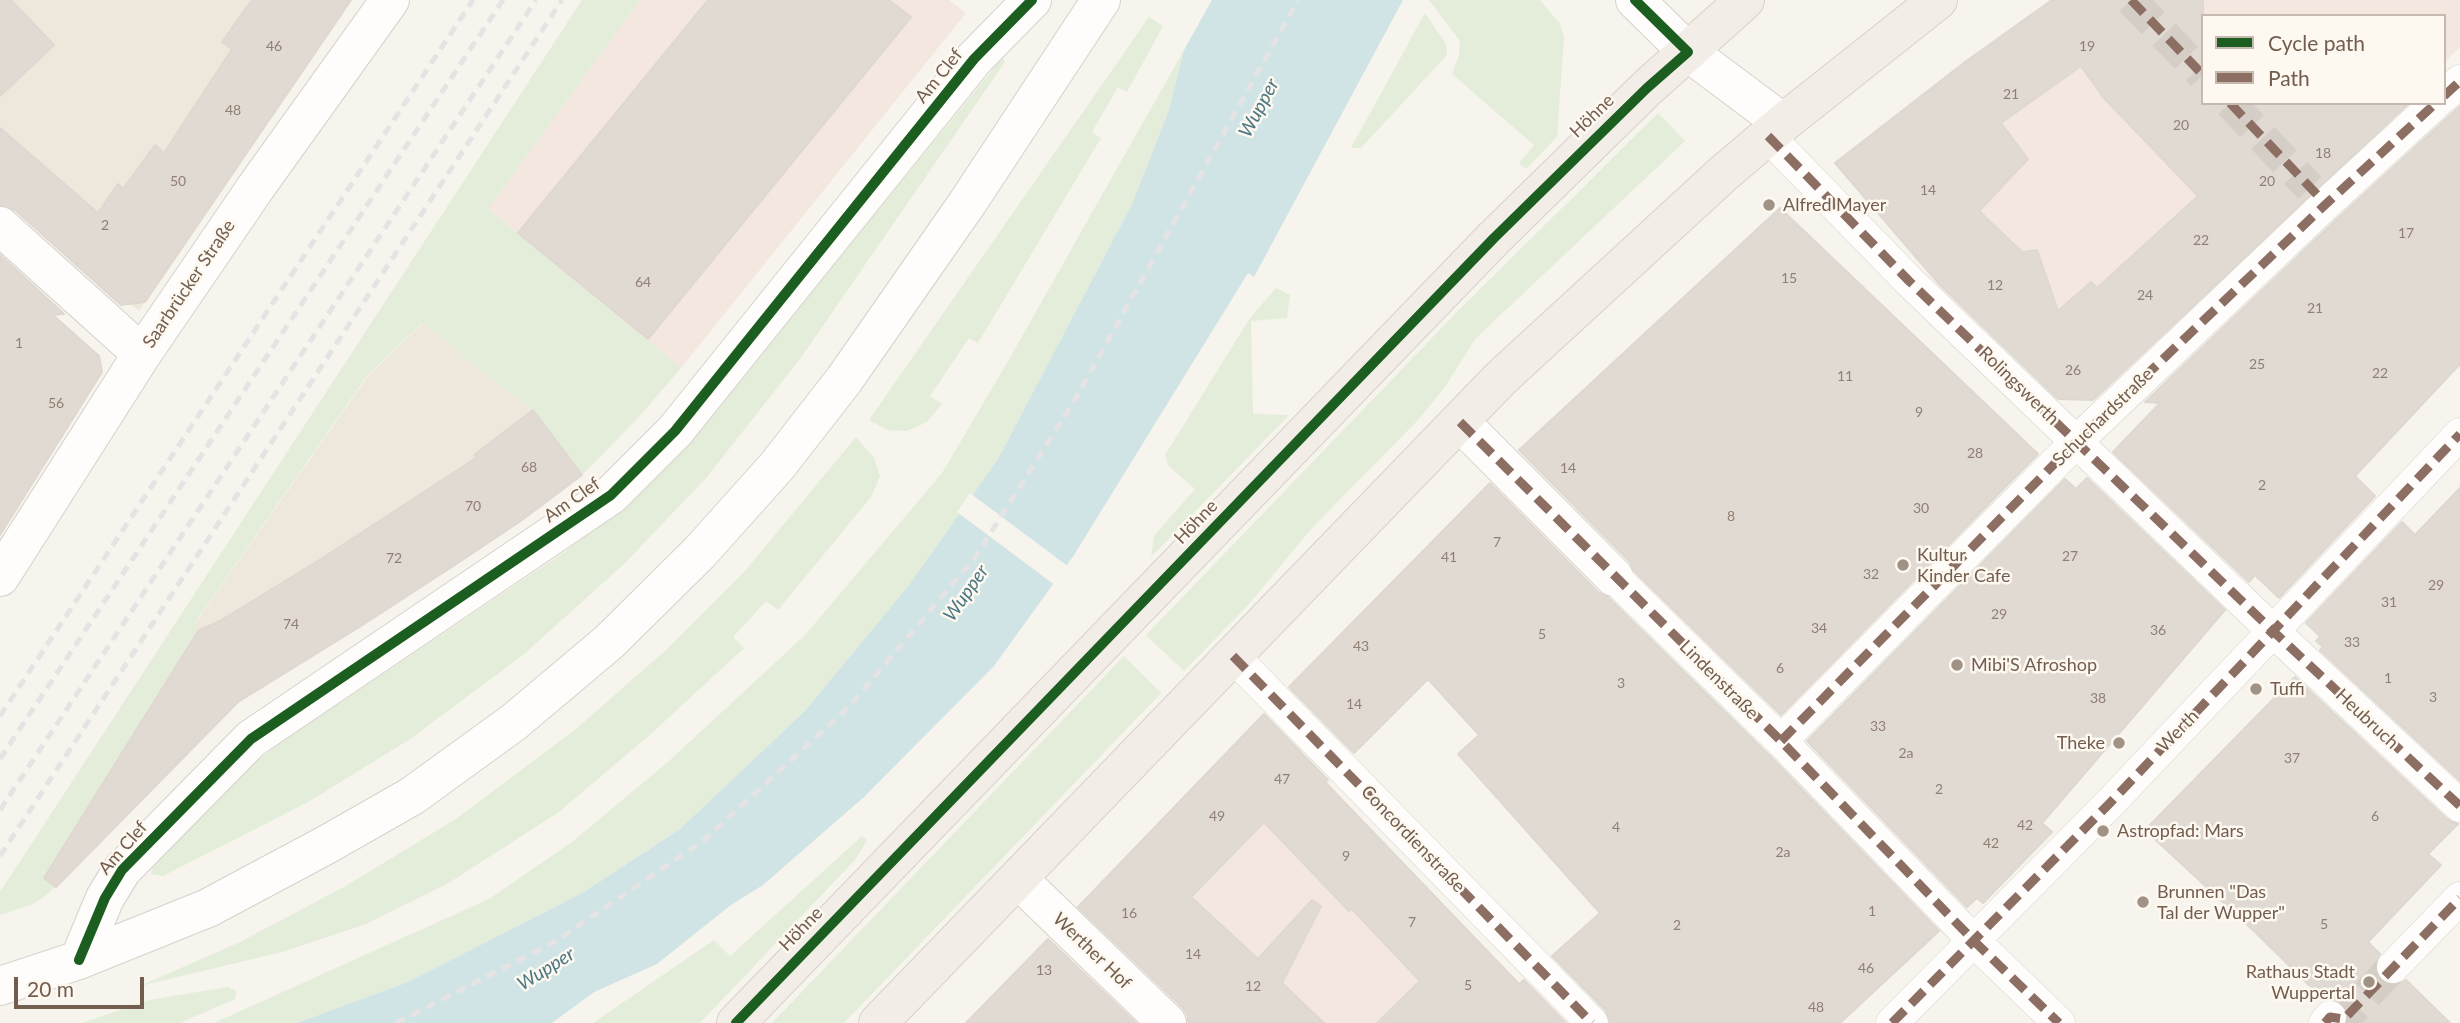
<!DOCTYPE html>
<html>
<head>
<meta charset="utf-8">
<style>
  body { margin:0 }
  #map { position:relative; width:2460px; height:1023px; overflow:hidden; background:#f6f4ed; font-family:Lato,sans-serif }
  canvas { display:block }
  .legend { position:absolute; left:2201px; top:14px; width:245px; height:91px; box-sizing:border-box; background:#fdf8f0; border:2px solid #c6bab0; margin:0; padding:9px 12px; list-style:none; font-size:21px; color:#735d4f }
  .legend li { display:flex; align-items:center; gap:14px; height:35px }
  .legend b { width:35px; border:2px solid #c6bab0 }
  .scale { position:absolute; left:14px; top:977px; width:130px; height:32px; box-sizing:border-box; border:4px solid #735d4f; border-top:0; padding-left:9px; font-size:21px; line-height:24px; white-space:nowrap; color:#735d4f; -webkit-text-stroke:5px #fdf8f0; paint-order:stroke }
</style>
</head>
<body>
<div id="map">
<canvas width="2460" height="1023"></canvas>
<ul class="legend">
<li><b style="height:9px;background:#1b5e20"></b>Cycle path</li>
<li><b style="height:9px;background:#8d6e63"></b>Path</li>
</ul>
<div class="scale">20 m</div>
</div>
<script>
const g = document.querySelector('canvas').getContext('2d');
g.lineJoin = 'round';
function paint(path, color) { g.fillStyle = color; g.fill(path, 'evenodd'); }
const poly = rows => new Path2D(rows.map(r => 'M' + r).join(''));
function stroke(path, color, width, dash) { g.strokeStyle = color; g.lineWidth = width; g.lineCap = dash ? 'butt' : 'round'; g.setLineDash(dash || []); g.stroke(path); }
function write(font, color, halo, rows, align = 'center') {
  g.font = font + ' Lato,sans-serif'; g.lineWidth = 5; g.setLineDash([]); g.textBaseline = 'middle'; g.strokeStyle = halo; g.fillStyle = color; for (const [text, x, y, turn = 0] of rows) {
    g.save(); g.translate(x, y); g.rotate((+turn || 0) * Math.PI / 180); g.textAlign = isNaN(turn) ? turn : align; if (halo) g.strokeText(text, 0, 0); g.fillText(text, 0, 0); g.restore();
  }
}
const residential = poly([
  [0,0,352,0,139,311,0,199],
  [423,323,531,410,582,475,467,557,361,626,238,702,77,826,197,631,194,625,368,376]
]);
const commercial = poly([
  [640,0,949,0,966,13,681,368,488,209],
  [2050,0,2460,0,2460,47,2444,62,2444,16,2203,16,2203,103,2400,103,2062,399,1924,268,1835,163,1972,56],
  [1261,716,1557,1023,1205,1023,1081,903]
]);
const green = poly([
  [582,0,640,0,488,209,681,368,639,417,582,475,531,410,422,323,367,376,194,624,197,630,77,826,97,844,48,894,33,904,0,915,0,892],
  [1429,0,1540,0,1560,24,1564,37,1557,137,1526,169,1519,163,1534,145,1452,74,1459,56,1460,41],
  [1425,13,1446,44,1447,55,1361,148,1351,148],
  [1149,17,1163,26,1127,92,1118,87,1092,132,1101,138,978,343,969,338,930,396,942,404,927,422,907,431,887,430,869,420],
  [1184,50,1169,110,1132,204,998,459,909,585,805,711,680,829,584,892,408,982,297,1023,214,1023,489,899,572,842,669,761,805,635,942,473,1007,363],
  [1002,58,1005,62,800,359,706,478,625,563,523,655,410,739,310,801,163,876,151,874,153,860,243,772,280,743,563,553,618,511,682,451],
  [1658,113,1685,141,1475,339,1445,387,1418,420,1311,529,1249,604,1184,671,1146,635,1459,310],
  [1276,288,1290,295,1287,318,1251,321,1253,414,1289,415,1151,557,1154,536,1195,489,1168,465,1165,455,1250,318],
  [856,437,874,458,880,476,871,497,778,610,766,601,733,637,744,648,653,732,559,812,447,884,366,924,282,952,140,986,238,943,344,887,456,819,576,729,666,650,745,571],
  [1124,656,1161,693,844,1023,772,1023],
  [862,836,867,840,855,860,700,1023,593,1023,714,940,730,956],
  [228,987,236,991,235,999,180,1023,82,1023,149,1000]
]);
const water = poly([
  [1212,0,1403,0,1254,277,1248,273,1074,555,994,666,864,797,763,885,731,905,657,964,594,992,552,1023,297,1023,408,982,584,892,680,829,805,711,909,585,998,459,1132,204,1169,110,1184,50]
]);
const pier = poly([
  [970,493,1069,567,1056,586,957,512]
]);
const building = poly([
  [0,0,11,0,54,45,0,96,0,0],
  [252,0,351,0,145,302,121,305,15,210,0,205,0,128,98,213,118,184,123,189,155,145,164,153,232,49,222,42,252,0],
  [708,0,889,0,911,17,648,339,518,233,708,0],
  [2052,0,2203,0,2203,103,2409,103,2093,400,2058,399,1939,284,1835,163,1965,62,2052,0],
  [2081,66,2103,97,2198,196,2097,288,2091,282,2058,311,2037,250,2022,252,1979,211,2028,159,2001,123,2081,66],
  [2460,106,2460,364,2355,476,2375,496,2279,598,2255,575,2249,582,2113,452,2160,403,2145,402,2339,217,2460,106],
  [1780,208,2038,454,1781,715,1635,572,1630,562,1519,450,1780,208],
  [0,255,64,314,53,315,99,356,102,372,0,535,0,255],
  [533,410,582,475,522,520,467,557,361,626,238,702,56,887,44,878,198,631,220,621,321,559,476,458,474,455,533,410],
  [2087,478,2225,610,2042,823,2052,832,1983,903,1977,898,1967,907,1807,741,2065,479,2076,489,2087,478],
  [1490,483,1598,592,1609,598,1768,754,1939,931,1840,1023,1610,1023,1605,1010,1552,956,1600,913,1458,754,1479,735,1428,679,1354,753,1289,687,1490,483],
  [2460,488,2460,781,2320,650,2323,647,2316,641,2320,636,2306,623,2402,522,2415,535,2460,488],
  [2295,677,2447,819,2458,824,2428,854,2441,865,2368,942,2380,954,2375,963,2376,973,2380,980,2389,985,2399,984,2406,980,2450,1023,2348,1023,2347,1011,2342,1003,2334,999,2324,1000,2255,932,2145,830,2295,677],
  [1264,714,1328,780,1325,782,1519,984,1524,980,1566,1023,1377,1023,1420,981,1352,909,1349,911,1264,822,1191,897,1258,959,1312,900,1321,906,1282,983,1324,1023,1188,1023,1188,1016,1182,1007,1078,907,1264,714],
  [1048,939,1136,1023,966,1023,1048,939]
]);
const pedestrianTunnel = poly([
  [2131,0,2203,75],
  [2230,103,2310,188],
  [2330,1017,2344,1019,2393,967]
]);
const pedestrian = poly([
  [2444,96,2460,81],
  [1768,136,1909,281,2274,632,2460,806],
  [1614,577,1781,741,1974,941,2059,1023],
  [1233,656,1592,1023],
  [1781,741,2077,441,2326,204,2436,103],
  [2393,967,2460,898],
  [1892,1023,2110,803,2460,434],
  [2325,1023,2330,1017]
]);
const minor = poly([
  [0,226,142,354],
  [1460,422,1614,577],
  [0,577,142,354,256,187,390,0],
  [1018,879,1167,1023],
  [79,960,105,898,122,870,251,739,611,495,675,431,974,59,1032,0]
]);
const tertiary = poly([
  [1635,0,1688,52,1783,123]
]);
const secondary = poly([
  [0,986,79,960,208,908,326,845,412,796,514,722,609,642,700,552,777,466,844,380,968,202,1101,0]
]);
const primary = poly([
  [736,1023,1494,238,1647,88,1745,0],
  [878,1023,1501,378,1724,173,1783,123,1938,0]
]);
const rail = poly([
  [0,716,473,0],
  [0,759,503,0],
  [0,810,536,0],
  [0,856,562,0],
  [396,1023,556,941,703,841,849,707,976,556,1076,398,1298,0]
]);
const quiet = poly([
  [2131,0,2203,75],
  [2444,96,2460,81],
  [2230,103,2326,204],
  [1768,136,1909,281,2274,632,2460,806],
  [1460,422,1781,741,1974,941,2059,1023],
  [1233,656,1592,1023],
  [1781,741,2077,441,2326,204,2436,103],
  [1892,1023,2110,803,2460,434],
  [2325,1023,2330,1017,2344,1019,2460,898]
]);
const cycleway = poly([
  [79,960,105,898,122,870,251,739,611,495,675,431,974,59,1032,0],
  [736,1023,1494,238,1647,88,1688,52,1635,0]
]);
const markers = [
  [1769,205,7,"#a19286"],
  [1903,565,7,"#a19286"],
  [1957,665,7,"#a19286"],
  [2256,689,7,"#a19286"],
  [2119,743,7,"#a19286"],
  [2103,831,7,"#a19286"],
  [2143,902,7,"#a19286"],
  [2369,982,7,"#a19286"]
];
const numberNames = [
  ["46",274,46],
  ["19",2087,46],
  ["21",2011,94],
  ["48",233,110],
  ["20",2181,125],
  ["18",2323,153],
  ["50",178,181],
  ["20",2267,181],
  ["14",1928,190],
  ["2",105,225],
  ["17",2406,233],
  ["22",2201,240],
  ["15",1789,278],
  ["64",643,282],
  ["12",1995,285],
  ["24",2145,295],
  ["21",2315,308],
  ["1",19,343],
  ["25",2257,364],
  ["26",2073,370],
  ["22",2380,373],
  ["11",1845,376],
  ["56",56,403],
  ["9",1919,412],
  ["28",1975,453],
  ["68",529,467],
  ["14",1568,468],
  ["2",2262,485],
  ["70",473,506],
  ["30",1921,508],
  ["8",1731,516],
  ["7",1497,542],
  ["27",2070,556],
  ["41",1449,557],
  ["72",394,558],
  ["32",1871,574],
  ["29",2436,585],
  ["31",2389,602],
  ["29",1999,614],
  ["74",291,624],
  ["34",1819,628],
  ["36",2158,630],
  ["5",1542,634],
  ["33",2352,642],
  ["43",1361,646],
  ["6",1780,668],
  ["1",2388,678],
  ["3",1621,683],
  ["3",2433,697],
  ["38",2098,698],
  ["14",1354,704],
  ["33",1878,726],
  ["2a",1906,753],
  ["37",2292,758],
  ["47",1282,779],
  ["2",1939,789],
  ["49",1217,816],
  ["6",2375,816],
  ["42",2025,825],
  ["4",1616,827],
  ["42",1991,843],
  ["2a",1783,852],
  ["9",1346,856],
  ["1",1872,911],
  ["16",1129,913],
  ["7",1412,922],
  ["5",2324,924],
  ["2",1677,925],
  ["14",1193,954],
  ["46",1866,968],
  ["13",1044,970],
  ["5",1468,985],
  ["12",1253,986],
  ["48",1816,1007]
];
const streetNames = [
  ["Am Clef",939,76,-51],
  ["Höhne",1592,116,-44],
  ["Saarbrücker Straße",189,284,-56],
  ["Rolingswerth",2019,386,44],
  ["Schuchardstraße",2103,417,-44],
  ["Am Clef",572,500,-35],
  ["Höhne",1196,522,-46],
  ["Lindenstraße",1719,680,45],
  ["Heubruch",2367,719,43],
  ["Werth",2178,731,-46],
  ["Concordienstraße",1413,839,46],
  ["Am Clef",123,848,-49],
  ["Höhne",801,929,-46],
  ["Werther Hof",1092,951,44]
];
const poiNames = [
  ["Alfred Mayer",1783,205],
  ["Kultur",1917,555],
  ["Kinder Cafe",1917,576],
  ["Mibi'S Afroshop",1971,665],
  ["Tuffi",2270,689],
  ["Theke",2105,743,"right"],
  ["Astropfad: Mars",2117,831],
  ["Brunnen \"Das",2157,892],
  ["Tal der Wupper\"",2157,913],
  ["Rathaus Stadt",2355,972,"right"],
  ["Wuppertal",2355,993,"right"]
];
const waterNames = [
  ["Wupper",1259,108,-62],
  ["Wupper",966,593,-55],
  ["Wupper",546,969,-32]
];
paint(residential, '#eee7dc');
paint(commercial, '#f3e7df');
paint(green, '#e3edd9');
paint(water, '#d0e3e5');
paint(pier, '#f6f4ed');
paint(building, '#e0dad3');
stroke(building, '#dfd8d0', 2);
stroke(pedestrianTunnel, '#d5cec6', 32, [32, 16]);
stroke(pedestrian, '#d6d1cb', 33);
stroke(minor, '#d6d1cb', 40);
stroke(tertiary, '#d6d1cb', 40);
stroke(secondary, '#d6d1cb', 40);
stroke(primary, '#d8d1cb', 40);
stroke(pedestrian, '#fefdfc', 32);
stroke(minor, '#fefdfc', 38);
stroke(tertiary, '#fefdfc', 38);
stroke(secondary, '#fefdfc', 38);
stroke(primary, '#f2eee7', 38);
stroke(rail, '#e5e3e4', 5, [10, 7]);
stroke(quiet, '#8d6e63', 9, [18, 9]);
stroke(cycleway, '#1b5e20', 10);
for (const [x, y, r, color] of markers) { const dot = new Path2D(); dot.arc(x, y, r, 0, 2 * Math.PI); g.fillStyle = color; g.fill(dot); stroke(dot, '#fdf8f0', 2.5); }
write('14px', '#917f73', null, numberNames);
write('18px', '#735d4f', '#fdf8f0', streetNames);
write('18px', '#735d4f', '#fdf8f0', poiNames, 'left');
write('italic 19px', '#4b7884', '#fdf8f0', waterNames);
</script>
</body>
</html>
